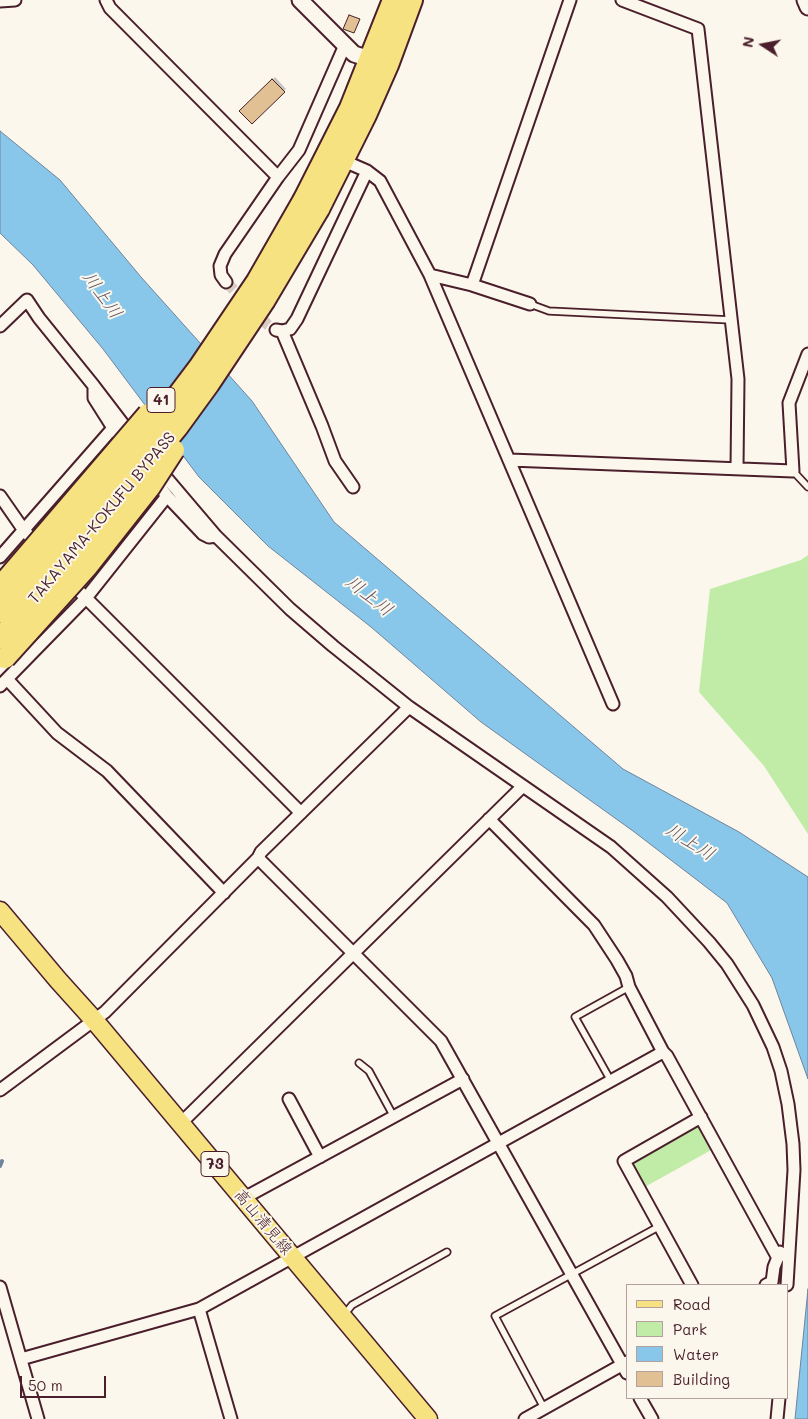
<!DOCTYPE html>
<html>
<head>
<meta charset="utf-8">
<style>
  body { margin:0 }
  #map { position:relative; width:808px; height:1419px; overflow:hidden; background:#fbf7ec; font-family:Mali,sans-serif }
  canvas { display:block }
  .legend { position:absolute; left:626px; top:1284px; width:162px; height:115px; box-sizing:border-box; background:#fbf7ec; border:1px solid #b4a19f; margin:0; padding:6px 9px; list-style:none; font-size:15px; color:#4a1f2b }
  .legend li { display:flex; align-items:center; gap:10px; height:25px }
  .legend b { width:25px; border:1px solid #b4a19f }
  .north { position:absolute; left:738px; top:20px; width:50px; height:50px; -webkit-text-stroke:4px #fbf7ec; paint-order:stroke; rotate:281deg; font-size:14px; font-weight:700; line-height:20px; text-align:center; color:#4a1f2b }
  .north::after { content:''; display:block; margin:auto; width:18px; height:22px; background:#4a1f2b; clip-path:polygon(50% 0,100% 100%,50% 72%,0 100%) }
  .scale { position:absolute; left:20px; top:1376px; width:86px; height:22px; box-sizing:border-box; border:2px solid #4a1f2b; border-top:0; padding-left:6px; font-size:15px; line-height:18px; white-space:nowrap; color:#4a1f2b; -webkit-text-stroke:4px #fbf7ec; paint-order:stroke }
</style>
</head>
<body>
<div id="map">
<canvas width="808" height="1419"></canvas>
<ul class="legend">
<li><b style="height:6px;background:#f7e281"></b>Road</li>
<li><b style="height:14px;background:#c1eca8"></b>Park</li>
<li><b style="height:14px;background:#88c7e9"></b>Water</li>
<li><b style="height:14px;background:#e1c194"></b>Building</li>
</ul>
<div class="north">N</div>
<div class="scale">50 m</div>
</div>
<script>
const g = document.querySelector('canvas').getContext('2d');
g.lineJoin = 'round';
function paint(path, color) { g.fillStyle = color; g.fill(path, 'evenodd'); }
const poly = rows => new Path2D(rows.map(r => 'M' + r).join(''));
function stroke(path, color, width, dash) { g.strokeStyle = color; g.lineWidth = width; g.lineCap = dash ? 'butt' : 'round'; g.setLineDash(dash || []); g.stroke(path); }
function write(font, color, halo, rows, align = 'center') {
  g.font = font + ' Mali,"Klee One",sans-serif'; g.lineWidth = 4; g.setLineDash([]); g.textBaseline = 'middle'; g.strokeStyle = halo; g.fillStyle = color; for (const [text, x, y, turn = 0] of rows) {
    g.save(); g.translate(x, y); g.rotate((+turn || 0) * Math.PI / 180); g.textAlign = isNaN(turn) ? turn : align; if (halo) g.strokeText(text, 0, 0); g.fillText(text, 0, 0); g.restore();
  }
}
const green = poly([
  [808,555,808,834,764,766,699,692,710,589,801,560],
  [694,1126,700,1127,713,1149,643,1188,632,1167,634,1158]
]);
const water = poly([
  [0,131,60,180,141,277,252,401,334,522,623,769,739,832,808,877,808,1079,772,978,727,903,633,831,481,722,371,627,268,546,199,477,103,349,33,265,0,233,0,131],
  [808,1289,808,1419,795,1419,808,1289]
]);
const shadow = poly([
  [275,77,286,89,252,122,241,111]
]);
const stream = poly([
  [0,1166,2,1161]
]);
const building = poly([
  [349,15,360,19,354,33,343,29,349,15],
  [272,79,285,92,252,124,239,111,272,79]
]);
const streetTunnel = poly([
  [226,282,268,325,276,330]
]);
const lane = poly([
  [530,304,549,311,731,320],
  [793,471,808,487],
  [359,1063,369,1071,394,1117],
  [611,1081,575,1017,629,987],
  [344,1315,352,1305,447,1252],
  [544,1408,495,1316,660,1226]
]);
const street = poly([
  [106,0,110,8,278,177],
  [622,0,698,29,738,379,737,468],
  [0,1,15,0],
  [344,161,367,171,380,181,430,275,613,704],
  [430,275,472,285,530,304],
  [226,282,221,275,220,266,225,254,278,177,299,150,345,45],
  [472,285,570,0],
  [0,326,27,300,39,318,94,386,94,398,113,428],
  [276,330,282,331,290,329,297,319,367,171],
  [282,331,322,426,335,461,353,487],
  [94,386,133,437],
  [510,460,793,471,789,403,808,354],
  [159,469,216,536,290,609,333,646,409,707,611,847,667,897,709,942,727,964,753,1005,773,1047,781,1071,788,1104,793,1144,794,1170,787,1285],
  [0,496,23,529,40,548],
  [167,496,203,534,209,537,216,536],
  [0,557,113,428,127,446],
  [69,581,301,813],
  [7,679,57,733,107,771,224,893],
  [0,686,86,598,167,496,153,478],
  [489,819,594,925,617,960,626,976,629,987,663,1052,667,1056,778,1258],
  [258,858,441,1041,627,1373],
  [0,1090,105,1012,258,858,261,852,409,707],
  [289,1099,320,1157],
  [181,1123,522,787],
  [244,1198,463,1079],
  [692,1285,624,1161,701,1117],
  [766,1285,772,1282,774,1267,780,1252],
  [0,1287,38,1419],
  [199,1309,231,1419],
  [21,1359,199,1309,663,1052],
  [640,1398,652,1419],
  [525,1419,627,1362],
  [777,1419,779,1398]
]);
const secondary = poly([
  [300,0,354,54,370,59],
  [805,0,808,7]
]);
const primary = poly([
  [0,911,58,980,94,1020,428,1419]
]);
const highway = poly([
  [304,199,350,108,393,0],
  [319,209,366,115,388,65,412,0]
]);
const highwayBridge = poly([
  [0,587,148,414],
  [0,612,81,519,125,465,199,367,257,281,304,199],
  [0,638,95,529,177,428,209,384,265,300,319,209],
  [5,658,87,567,150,487,174,450]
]);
const shields = [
  [161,400,28],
  [215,1164,28]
];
const shieldNames = [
  ["41",161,400],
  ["73",215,1164]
];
const streetNames = [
  ["TAKAYAMA-KOKUFU BYPASS",102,518,-50],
  ["高山清見線",263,1222,50]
];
const waterNames = [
  ["川上川",102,295,54],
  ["川上川",369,596,38],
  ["川上川",690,842,32]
];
paint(green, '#c1eca8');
paint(water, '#88c7e9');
stroke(water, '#6f849d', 1);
paint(shadow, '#0003');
stroke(stream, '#6f849d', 4);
paint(building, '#e1c194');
stroke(building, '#4a1f2b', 1);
stroke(streetTunnel, '#d8ccc5', 11, [11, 5.5]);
stroke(lane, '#4a1f2b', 9);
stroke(street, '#4a1f2b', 15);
stroke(secondary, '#4a1f2b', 19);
stroke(primary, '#4a1f2b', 21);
stroke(highway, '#4a1f2b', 24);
stroke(lane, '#fbf7ec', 5.5);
stroke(street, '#fbf7ec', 11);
stroke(secondary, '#fbf7ec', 15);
stroke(primary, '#f7e281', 18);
stroke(highway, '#f7e281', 20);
stroke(highwayBridge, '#4a1f2b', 24, []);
stroke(highwayBridge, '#f7e281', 20);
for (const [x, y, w] of shields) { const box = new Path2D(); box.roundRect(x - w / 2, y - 12.5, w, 25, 4); g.fillStyle = '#fbf7ec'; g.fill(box); stroke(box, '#4a1f2b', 1); }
write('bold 15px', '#4a1f2b', null, shieldNames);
write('16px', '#4a1f2b', '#fbf7ec', streetNames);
write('italic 18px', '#5d5164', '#fbf7ec', waterNames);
</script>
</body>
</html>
